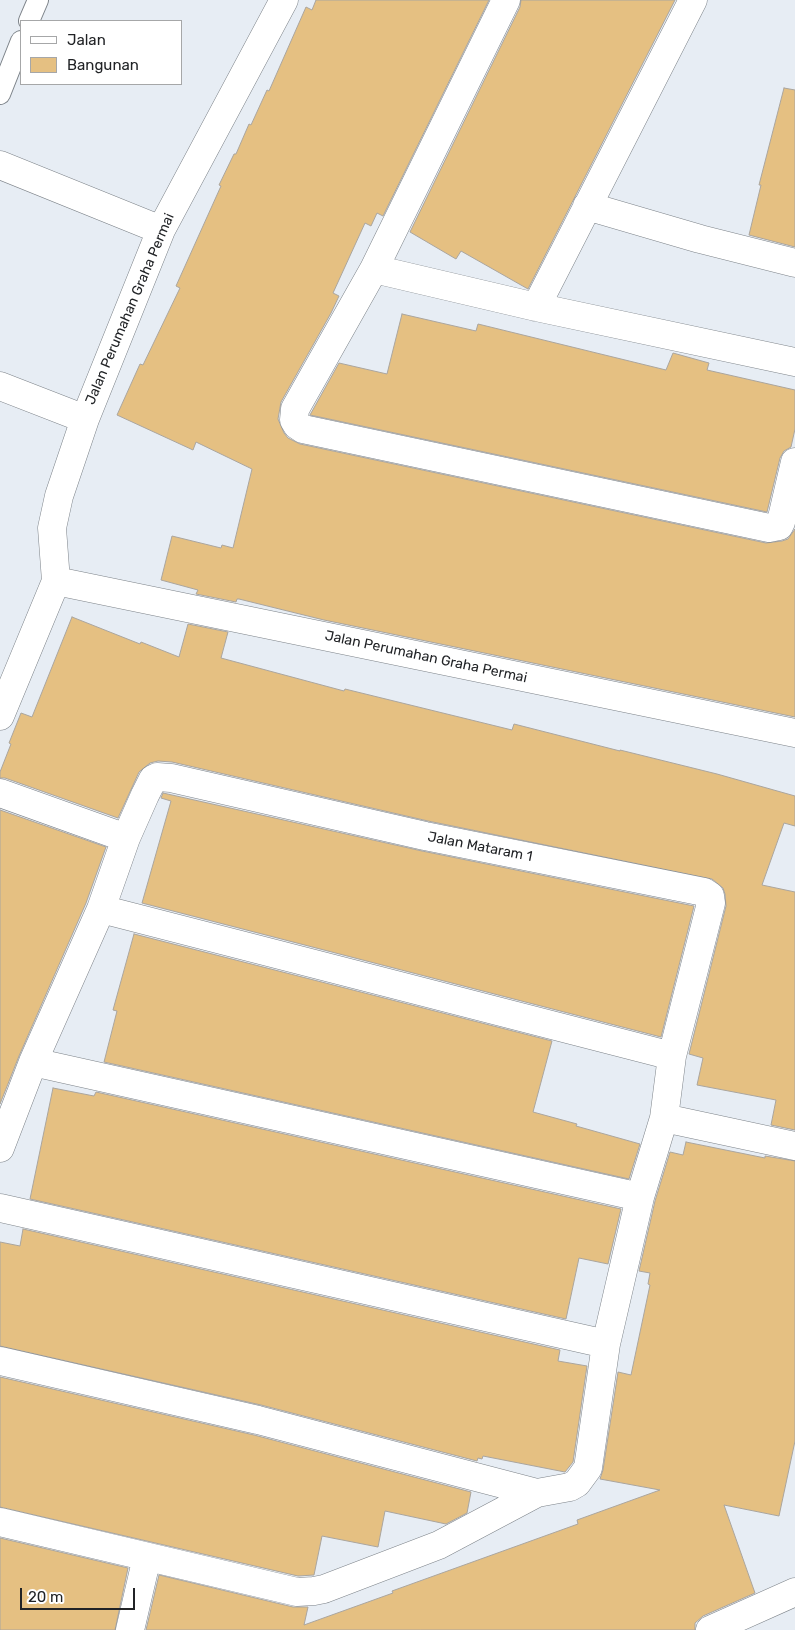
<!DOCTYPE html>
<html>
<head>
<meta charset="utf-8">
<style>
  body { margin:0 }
  #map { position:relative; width:795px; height:1630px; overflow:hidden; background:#e7edf4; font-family:Rubik,sans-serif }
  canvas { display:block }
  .legend { position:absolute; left:20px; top:20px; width:162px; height:65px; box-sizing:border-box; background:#fff; border:1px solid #a6a7a8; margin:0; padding:6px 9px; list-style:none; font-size:15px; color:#212326 }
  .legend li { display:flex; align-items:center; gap:10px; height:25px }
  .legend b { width:25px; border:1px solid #a6a7a8 }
  .scale { position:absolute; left:20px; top:1588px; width:115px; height:22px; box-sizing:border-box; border:2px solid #212326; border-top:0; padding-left:6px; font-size:15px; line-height:18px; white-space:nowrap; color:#212326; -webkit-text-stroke:4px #fff; paint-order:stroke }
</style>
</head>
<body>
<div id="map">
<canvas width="795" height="1630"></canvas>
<ul class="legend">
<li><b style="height:6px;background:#fff"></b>Jalan</li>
<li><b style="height:14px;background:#e5c082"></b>Bangunan</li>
</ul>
<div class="scale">20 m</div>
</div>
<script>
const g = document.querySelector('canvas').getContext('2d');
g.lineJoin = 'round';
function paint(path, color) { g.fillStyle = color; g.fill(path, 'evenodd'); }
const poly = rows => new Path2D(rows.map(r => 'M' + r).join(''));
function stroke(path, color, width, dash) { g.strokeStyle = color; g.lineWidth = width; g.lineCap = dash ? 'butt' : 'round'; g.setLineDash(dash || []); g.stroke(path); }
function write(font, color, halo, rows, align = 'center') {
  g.font = font + ' Rubik,sans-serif'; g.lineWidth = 4; g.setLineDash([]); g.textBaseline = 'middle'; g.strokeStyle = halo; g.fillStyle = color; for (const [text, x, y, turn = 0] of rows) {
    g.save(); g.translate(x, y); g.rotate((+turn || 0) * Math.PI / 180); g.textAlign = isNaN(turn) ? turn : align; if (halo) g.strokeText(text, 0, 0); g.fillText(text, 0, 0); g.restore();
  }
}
const building = poly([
  [316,0,489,0,383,216,377,213,371,226,365,223,333,293,339,296,331,313,281,402,278,419,284,433,288,438,300,444,766,543,782,541,788,539,795,529,795,717,324,620,239,599,237,599,236,602,196,594,198,590,161,580,172,536,221,548,222,545,233,548,252,469,196,442,193,450,117,415,140,364,143,365,180,288,176,286,221,186,219,185,234,154,236,154,249,124,251,125,267,90,269,91,306,7,312,10,316,0],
  [521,0,675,0,528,289,461,251,456,259,410,232,520,7,521,0],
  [784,88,795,90,795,247,749,235,761,185,759,185,784,88],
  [402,314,476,331,478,324,666,370,673,353,709,363,707,370,795,390,795,429,791,447,784,451,780,458,767,512,310,415,339,363,387,374,402,314],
  [72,617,140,644,141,642,179,657,188,624,228,632,221,658,344,691,345,689,512,730,514,724,620,751,620,750,717,774,795,796,795,826,784,823,762,885,795,892,795,1130,771,1125,776,1100,697,1085,703,1058,689,1054,726,906,725,894,723,888,712,879,428,821,172,762,158,761,150,763,139,772,118,818,5,778,0,778,0,772,11,744,9,743,21,713,32,717,72,617],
  [163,793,422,851,694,906,661,1037,142,903,171,801,161,798,163,793],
  [0,810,106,847,86,903,19,1056,0,1104,0,810],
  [134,934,552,1041,533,1112,577,1124,576,1126,640,1144,629,1179,104,1062,117,1011,113,1010,134,934],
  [53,1088,94,1096,96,1092,621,1209,608,1264,579,1258,566,1319,30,1199,53,1088],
  [686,1142,765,1158,765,1156,795,1161,795,1441,779,1516,724,1505,755,1593,703,1616,695,1623,695,1630,146,1630,159,1575,293,1607,308,1607,304,1625,393,1593,392,1591,578,1524,577,1520,660,1490,600,1479,603,1470,618,1372,631,1375,650,1285,648,1284,650,1273,639,1271,655,1201,670,1152,683,1155,686,1142],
  [23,1229,560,1350,558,1361,587,1366,573,1462,565,1472,483,1456,482,1459,478,1458,477,1461,261,1405,0,1346,0,1242,20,1246,23,1229],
  [0,1377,254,1435,471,1492,467,1513,446,1524,385,1511,378,1547,322,1536,314,1575,298,1576,0,1507,0,1377],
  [0,1538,128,1568,115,1630,0,1630,0,1538]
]);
const lane = poly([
  [29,21,38,0],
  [0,94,21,41]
]);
const street = poly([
  [284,0,161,230,85,419,59,496,52,528,56,581,795,733],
  [506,0,374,269,295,409,294,420,297,425,303,429,769,528,779,526,781,522,795,462],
  [0,165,161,230],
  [587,206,700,239,795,263],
  [374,269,536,307,795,362],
  [536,307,693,0],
  [0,386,85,419],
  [0,716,56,581],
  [0,793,126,838],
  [101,909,672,1056],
  [33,1062,640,1197],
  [664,1118,795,1146],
  [0,1148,33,1062,101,909,126,838,145,795,153,779,157,777,171,778,425,836,704,892,710,896,711,903,672,1056,664,1118,640,1197,606,1344,588,1468,577,1483,570,1487,537,1493,439,1545,324,1589,314,1591,297,1592,0,1522],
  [0,1208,606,1344],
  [0,1361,258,1420,537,1493],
  [130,1630,147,1557],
  [710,1630,795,1592]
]);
const streetNames = [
  ["Jalan Perumahan Graha Permai",130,309,-67],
  ["Jalan Perumahan Graha Permai",426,657,12],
  ["Jalan Mataram 1",480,847,11]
];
paint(building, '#e5c082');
stroke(building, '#aaa59e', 1);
stroke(lane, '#7d8389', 22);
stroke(street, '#7d8389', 29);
stroke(lane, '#fff', 20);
stroke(street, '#fff', 28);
write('14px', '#212326', '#fff', streetNames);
</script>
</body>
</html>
